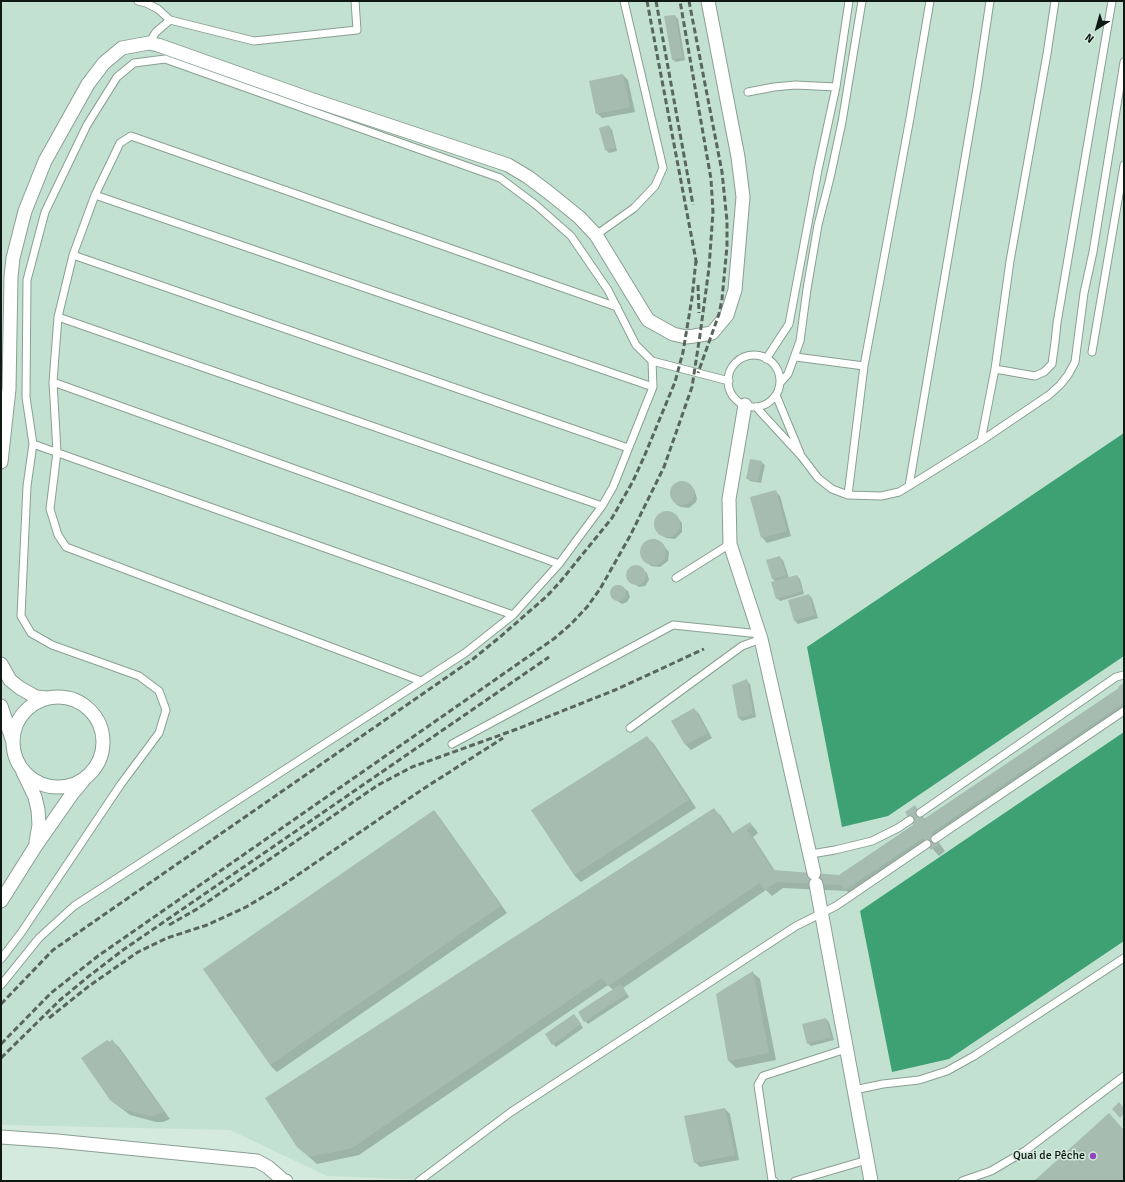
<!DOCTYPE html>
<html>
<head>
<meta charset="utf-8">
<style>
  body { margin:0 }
  #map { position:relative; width:1125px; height:1182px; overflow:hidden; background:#d4eade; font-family:Signika,sans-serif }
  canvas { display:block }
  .frame { position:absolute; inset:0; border:2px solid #101814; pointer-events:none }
  .north { position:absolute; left:1077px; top:8px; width:40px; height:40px; -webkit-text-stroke:3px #d4eade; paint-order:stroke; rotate:217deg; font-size:11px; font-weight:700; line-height:16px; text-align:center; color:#101814 }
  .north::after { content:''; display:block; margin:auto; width:14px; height:18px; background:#101814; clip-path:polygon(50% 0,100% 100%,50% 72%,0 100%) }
</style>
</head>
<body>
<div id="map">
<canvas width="1125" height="1182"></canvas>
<div class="frame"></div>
<div class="north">N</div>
</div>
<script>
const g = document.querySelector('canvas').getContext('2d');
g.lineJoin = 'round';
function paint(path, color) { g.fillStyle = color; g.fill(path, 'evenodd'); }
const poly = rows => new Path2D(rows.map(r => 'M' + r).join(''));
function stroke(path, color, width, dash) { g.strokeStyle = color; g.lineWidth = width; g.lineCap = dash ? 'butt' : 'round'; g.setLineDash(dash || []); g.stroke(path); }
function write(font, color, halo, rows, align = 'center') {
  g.font = font + ' Signika,sans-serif'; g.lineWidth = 3; g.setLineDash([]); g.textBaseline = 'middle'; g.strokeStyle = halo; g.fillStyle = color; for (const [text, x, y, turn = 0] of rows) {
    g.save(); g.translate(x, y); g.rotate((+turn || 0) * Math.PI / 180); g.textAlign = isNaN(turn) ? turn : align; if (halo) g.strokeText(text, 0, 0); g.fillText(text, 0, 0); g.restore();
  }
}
const built = poly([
  [1,1,1124,1,1124,1181,445,1181,327,1176,230,1130,1,1125]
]);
const water = poly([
  [1124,433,1124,656,888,816,842,827,807,647],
  [1124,732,1124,941,949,1059,892,1072,860,911]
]);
const shadow = poly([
  [675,16,678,19,685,60,676,62,672,59],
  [623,75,628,80,635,112,602,118,597,113],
  [609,126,612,130,617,151,609,153,606,150,600,129],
  [761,462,765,465,761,483,750,481,747,478],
  [682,482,690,486,694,489,697,498,696,502,689,508,681,507,677,505,673,501,670,493,674,485],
  [775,491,780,496,791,536,767,543,762,537],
  [668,512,676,516,682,523,682,532,675,539,666,538,658,532,655,523,659,515],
  [654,539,659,541,669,552,668,561,660,567,651,566,641,555,642,546,645,542],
  [779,557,783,560,789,578,797,576,800,579,804,594,780,601,777,598,776,582,773,579],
  [638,566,647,573,649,580,645,586,639,587,629,580,628,573,631,568],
  [619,585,628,591,630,597,627,602,622,604,613,598,611,592,613,587],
  [809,595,812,598,818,618,798,624,795,621],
  [747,681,750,684,756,717,742,721,739,718],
  [1124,685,1124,715,937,840,945,851,939,856,929,845,853,897,847,891,783,888,772,896,766,890,623,988,629,997,588,1024,585,1021,613,990,608,985,359,1155,317,1164,298,1147,714,809,721,816,733,834,750,823,756,830,758,833,753,837,775,871,839,876,915,825,921,814,925,819],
  [694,709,699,714,712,738,691,750,686,745],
  [647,737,654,744,696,808,581,882,574,875],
  [434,811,440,818,507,913,277,1072,270,1065],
  [753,973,760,979,776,1060,736,1068,729,1061,717,995],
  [577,1018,583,1028,556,1047,553,1044],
  [826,1019,829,1022,834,1040,811,1046,808,1043],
  [112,1041,119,1047,170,1119,163,1122,156,1122,130,1115,111,1100,110,1044],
  [725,1109,730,1114,739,1160,700,1167,695,1162]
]);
const building = poly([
  [675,15,683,57,672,60,664,16],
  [623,74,630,107,596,114,589,81],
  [609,125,615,148,605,150,599,128],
  [750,459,762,461,758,481,746,479],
  '670 493a12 12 0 1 1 24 0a12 12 0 1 1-24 0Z',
  [776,490,787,531,761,538,750,497],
  '654 524a13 13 0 1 1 26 0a13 13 0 1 1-26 0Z',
  '640 552a13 13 0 1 1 26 0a13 13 0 1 1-26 0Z',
  [780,556,786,575,772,579,766,560],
  '626 575a10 10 0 1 1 20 0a10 10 0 1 1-20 0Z',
  [797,575,802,591,776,599,771,582],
  '610 593a8 8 0 1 1 16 0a8 8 0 1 1-16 0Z',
  [809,594,815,615,794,621,788,600],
  [747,679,753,714,738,718,732,685],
  [1122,684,1124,684,1124,703,931,833,939,844,931,850,923,838,845,890,841,885,776,882,765,890,760,883,608,986,602,978,352,1148,309,1157,297,1147,265,1098,714,808,731,834,750,822,752,826,747,830,773,870,839,875,913,825,905,812,915,805,924,819,1119,688,1118,687],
  [694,708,708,733,685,745,671,721],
  [647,736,689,800,574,875,531,810],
  [434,810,501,906,270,1065,203,969],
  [753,971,769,1053,728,1061,716,994],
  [621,984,627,994,584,1022,578,1012],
  [574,1014,581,1024,552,1045,545,1034],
  [826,1018,831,1037,807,1044,802,1024],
  [112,1039,164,1112,155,1115,148,1116,122,1109,110,1100,81,1058,107,1040,110,1042],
  [1119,1102,1124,1108,1124,1114,1120,1118,1112,1109],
  [725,1108,735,1155,694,1163,684,1116],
  [1109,1113,1124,1130,1124,1181,1034,1181]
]);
const service = poly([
  [138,1,146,3,158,9,170,20],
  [149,43,156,32,170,20,254,41,357,30,355,1],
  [748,92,774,87,795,85,836,87],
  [95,195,653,387],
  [596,235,634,208,655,186,663,168,624,1],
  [73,255,628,448],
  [58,317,602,506],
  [1092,352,1124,165],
  '728 381a26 26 0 1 1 52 0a26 26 0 1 1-52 0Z',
  [796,357,864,366],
  [766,359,789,324,818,170,836,87,849,1],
  [652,361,729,381],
  [995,369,1035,376,1044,372,1052,364,1055,342,1057,323,1112,1],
  [53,382,559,564],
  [780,383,788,374,800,341,807,289,818,225,830,178,842,122,862,1],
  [776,395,800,453],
  [756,407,802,457,818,478,832,489,848,495,881,496,899,492,909,486,981,441,1049,395,1060,385,1068,375,1075,362,1084,293,1093,252,1124,62],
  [981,441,995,369,1010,261,1047,54,1055,1],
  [33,444,513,615],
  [909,486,977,88,990,1],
  [848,495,864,366,910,118,930,1],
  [676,578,730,544],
  [421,681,66,547,58,535,50,509,57,452,53,382,58,317,73,255,95,195,120,143,131,136,617,307],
  [630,728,742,646,761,639],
  [452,744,673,625,760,634],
  [920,813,1116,677,1124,675],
  [935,839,1124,711],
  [811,854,835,850,872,841,898,828,910,820],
  [1,959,21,933,121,784,159,733,166,710,159,691,139,676,52,645,31,633,21,616,27,486,33,444,26,397,27,280,45,212,87,125,117,77,134,63,165,59,500,178,536,205,571,236,608,290,636,345,652,361,653,387,613,487,602,506,559,564,513,615,465,653,74,906,39,938,1,985],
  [854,1090,883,1084,919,1080,947,1071,974,1056,1124,958],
  [419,1181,511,1112,796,926,836,906,927,844],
  [774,1181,772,1180,758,1085,763,1076,846,1049],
  [795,1181,867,1160],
  [962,1181,991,1171,1025,1151,1124,1076]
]);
const minor = poly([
  [745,405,729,499,730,544,761,639,814,873],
  [1,462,9,389,11,277,13,258,25,211,45,161,88,84,104,63,122,48,149,43,158,45,313,100,508,165,528,177,548,192,579,217,596,235,648,320,673,334,686,337,694,336,712,333,727,315,735,290,743,197,738,157,708,1],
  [1,664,10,680,20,688,36,697,48,698],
  '13 742a45 45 0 1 1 90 0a45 45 0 1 1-90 0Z',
  [1,706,13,742],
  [23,772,35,797,38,810,39,825,36,842],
  [816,884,871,1181],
  [1,901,35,847,72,794,83,781],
  [1,1137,57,1141,257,1161,268,1167,284,1181,286,1181]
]);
const rail = poly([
  [647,1,697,266],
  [656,1,693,205],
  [689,1,722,172,727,221,727,246,722,299,719,314,698,373],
  [698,285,699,313],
  [169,925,197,909,378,785,412,767,517,729,615,690,704,649],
  [1,1004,53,950,473,659,500,637,547,596,560,582,612,518,633,481,644,457,675,382,683,352,692,298,696,260],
  [49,1018,89,986,138,952,167,938,207,925,246,907,283,885,423,789,503,738],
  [1,1044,51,993,98,956,555,638,571,624,587,607,600,589,630,536,664,467,692,387,700,335,709,268,713,212,711,179,680,1],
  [1,1058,60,1000,89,976,123,950,549,657]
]);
const markers = [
  [1093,1156,4,"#8f48bb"]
];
const poiNames = [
  ["Quai de Pêche",1085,1156]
];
paint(built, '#c3e1d0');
paint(water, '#3da173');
paint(shadow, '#0003');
paint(building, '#a7bcb0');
stroke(service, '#8a9f93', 9);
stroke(minor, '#8a9f93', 15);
stroke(service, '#fff', 7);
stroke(minor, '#fff', 13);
stroke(rail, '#59665f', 3, [6, 3]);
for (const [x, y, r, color] of markers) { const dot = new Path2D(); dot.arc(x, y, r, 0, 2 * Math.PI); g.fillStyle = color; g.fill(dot); stroke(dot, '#d4eade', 1.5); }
write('12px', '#101814', '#d4eade', poiNames, 'right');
</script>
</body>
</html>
